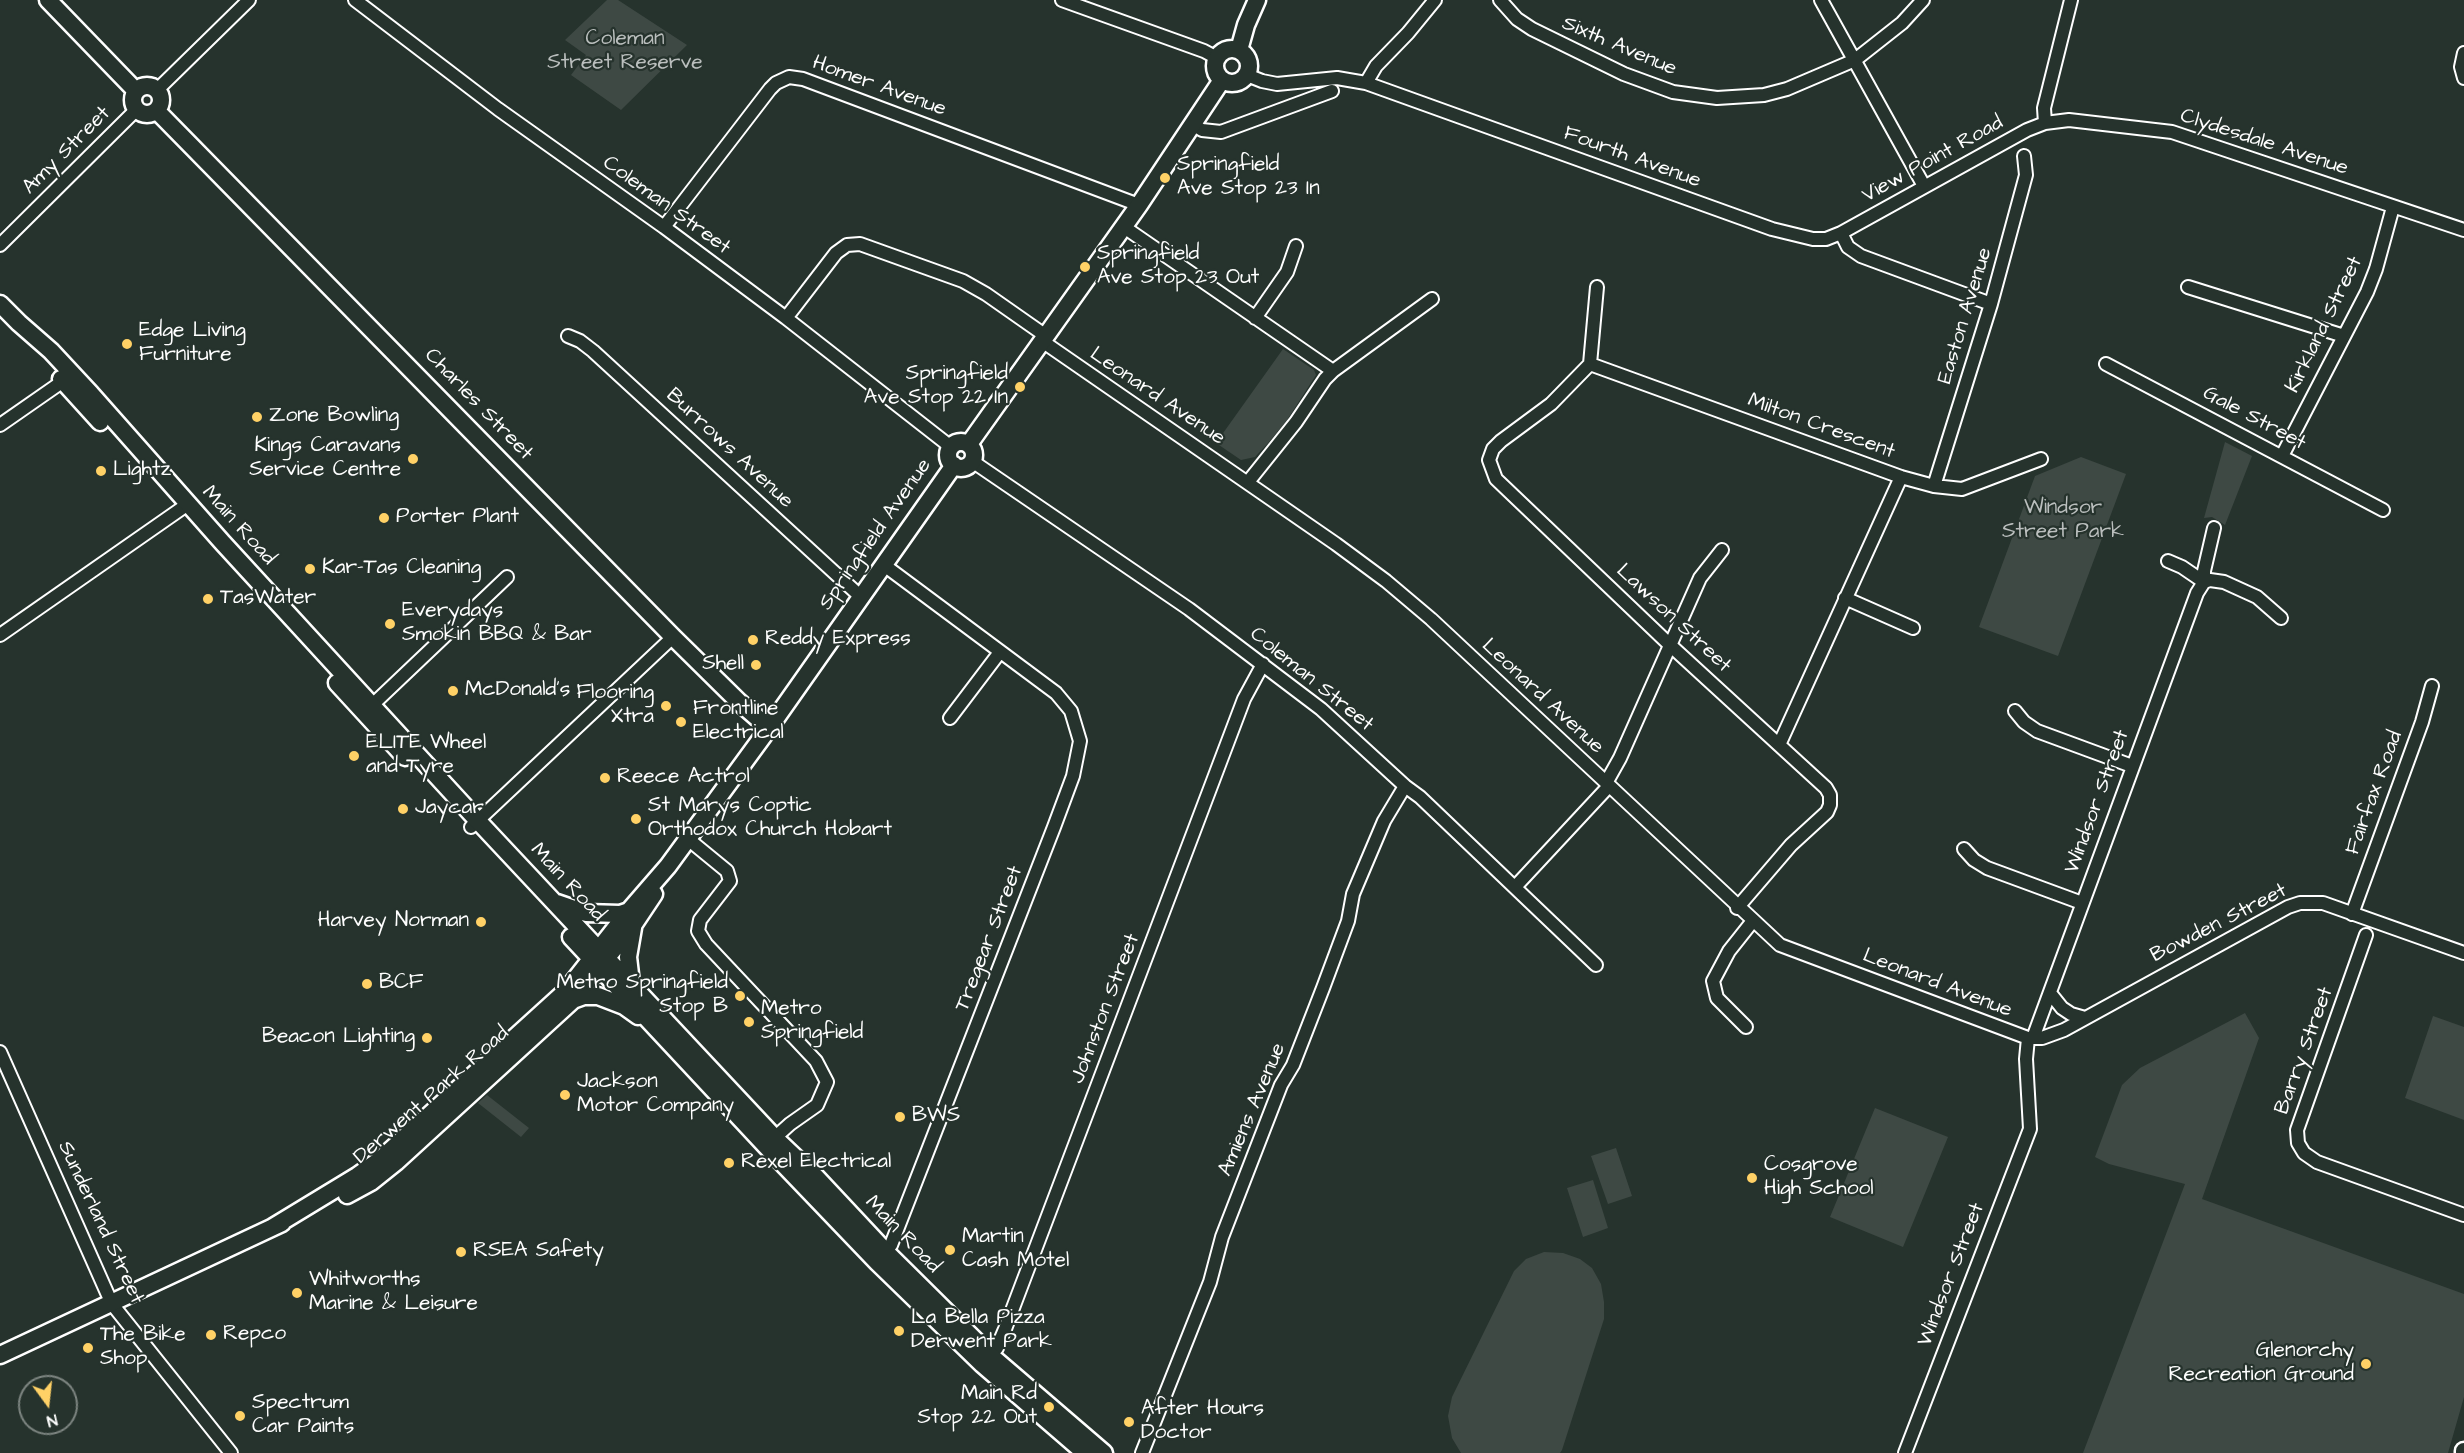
<!DOCTYPE html>
<html>
<head>
<meta charset="utf-8">
<style>
  body { margin:0 }
  #map { position:relative; width:2464px; height:1453px; overflow:hidden; background:#26332d; font-family:"Architects Daughter",sans-serif }
  canvas { display:block }
  .north { position:absolute; left:18px; top:1375px; width:60px; height:60px; box-sizing:border-box; background:#26332d; border:2px solid #7d8581; border-radius:50%; rotate:165deg; font-size:16px; font-weight:700; line-height:24px; text-align:center; color:#fff }
  .north::after { content:''; display:block; margin:auto; width:21px; height:27px; background:#ffd166; clip-path:polygon(50% 0,100% 100%,50% 72%,0 100%) }
</style>
</head>
<body>
<div id="map">
<canvas width="2464" height="1453"></canvas>
<div class="north">N</div>
</div>
<script>
const g = document.querySelector('canvas').getContext('2d');
g.lineJoin = 'round';
function paint(path, color) { g.fillStyle = color; g.fill(path, 'evenodd'); }
const poly = rows => new Path2D(rows.map(r => 'M' + r).join(''));
function stroke(path, color, width, dash) { g.strokeStyle = color; g.lineWidth = width; g.lineCap = dash ? 'butt' : 'round'; g.setLineDash(dash || []); g.stroke(path); }
function write(font, color, halo, rows, align = 'center') {
  g.font = font + ' "Architects Daughter",sans-serif'; g.lineWidth = 4.5; g.setLineDash([]); g.textBaseline = 'middle'; g.strokeStyle = halo; g.fillStyle = color; for (const [text, x, y, turn = 0] of rows) {
    g.save(); g.translate(x, y); g.rotate((+turn || 0) * Math.PI / 180); g.textAlign = isNaN(turn) ? turn : align; if (halo) g.strokeText(text, 0, 0); g.fillText(text, 0, 0); g.restore();
  }
}
const green = poly([
  [607,0,618,0,687,45,621,110,571,75,586,55,565,40],
  [1283,349,1314,370,1316,375,1287,420,1269,442,1255,457,1241,460,1216,443],
  [2225,442,2252,456,2225,525,2212,517,2204,518],
  [2081,457,2126,474,2058,656,1979,627,2035,476],
  [2245,1013,2259,1038,2202,1199,2464,1294,2464,1397,2448,1453,2083,1453,2185,1184,2109,1164,2095,1157,2122,1085,2140,1068],
  [2433,1016,2464,1027,2464,1120,2405,1098],
  [487,1095,529,1128,521,1137,478,1103],
  [1875,1108,1948,1137,1903,1247,1830,1217],
  [1616,1148,1632,1196,1608,1204,1591,1156],
  [1593,1180,1608,1228,1583,1237,1567,1188],
  [1544,1252,1563,1253,1580,1259,1592,1268,1601,1284,1604,1302,1604,1319,1562,1450,1560,1453,1461,1453,1452,1438,1448,1416,1452,1397,1514,1271,1526,1259]
]);
const street = poly([
  [355,0,498,109,664,227,786,318,951,447],
  [1062,0,1204,51,1217,58],
  [1500,0,1517,19,1532,29,1624,74,1673,92,1717,98,1764,95,1787,89,1855,60,1902,23,1923,0],
  [1821,0,1924,186],
  [2464,53,2461,67,2464,78],
  [1247,75,1262,81,1277,84,1337,78,1366,83,1772,229,1813,239,1826,239,1841,233,1848,247,1861,256,1991,304],
  [1366,83,1376,66,1408,33,1435,0],
  [157,90,249,0],
  [2045,123,2044,108,2071,0],
  [1194,125,1202,130,1221,132,1332,91],
  [664,227,770,89,776,83,789,77,803,79,1139,205],
  [1124,227,1333,371],
  [1841,233,2027,130,2045,123,2069,120,2172,132,2464,230],
  [0,245,136,110],
  [2188,287,2344,336],
  [786,318,836,253,847,245,860,244,963,281,986,294,1046,336],
  [1255,318,1287,272,1296,246],
  [568,336,580,341,593,351,860,596],
  [1042,341,1336,544,1386,581,1431,619,1780,945,2028,1038,2042,1038,2064,1030,2288,907,2300,903,2323,903,2464,953],
  [1590,364,1597,287],
  [2106,364,2383,510],
  [0,425,69,377],
  [2282,456,2367,292,2376,269,2393,207],
  [972,461,1189,609,1321,709,1405,786,1420,797,1596,965],
  [1248,482,1296,422,1325,379,1333,371,1432,299],
  [1934,486,1991,304,2026,175,2024,156],
  [2168,561,2182,567,2204,582],
  [2204,582,2210,580,2224,582,2257,597,2281,618],
  [1845,598,1913,628],
  [0,635,188,504],
  [366,711,507,577],
  [2015,711,2024,722,2037,731,2132,766],
  [950,718,1000,652],
  [1779,745,1901,477],
  [1606,783,1620,758,1700,578,1722,550],
  [471,827,673,637],
  [688,839,727,871,730,881,700,920,698,931,706,944,816,1061,827,1082,817,1105,790,1124,769,1143],
  [1964,849,1974,860,1987,868,2082,903],
  [1515,887,1609,786],
  [1737,908,1791,845,1827,812,1830,805,1830,795,1826,788,1670,645,1496,479,1489,460,1493,449,1501,441,1551,404,1590,364,1901,477,1934,486,1962,489,2041,459],
  [2352,914,2422,722,2432,686],
  [2366,935,2297,1130,2298,1143,2304,1153,2317,1162,2464,1215],
  [2050,993,2062,1008,2071,1014,2085,1018],
  [1746,1027,1717,998,1713,981,1729,951,1752,922],
  [2033,1038,2197,593,2204,582,2204,571,2214,528],
  [0,1052,112,1304,231,1453],
  [882,1257,891,1245,1054,827,1073,776,1080,741,1071,711,1056,693,884,565],
  [985,1361,997,1348,1005,1329,1244,699,1263,664],
  [1142,1453,1210,1282,1222,1237,1281,1085,1293,1065,1323,988,1348,921,1353,894,1384,821,1405,786],
  [1905,1453,2030,1129,2026,1059,2028,1038]
]);
const secondary = poly([
  [48,0,136,91],
  '1215 66a17 17 0 1 1 34 0a17 17 0 1 1-34 0Z',
  [1239,50,1246,25,1257,0],
  '133 100a14 14 0 1 1 28 0a14 14 0 1 1-28 0Z',
  [157,111,673,637,739,702,769,728],
  [0,304,19,323,51,351,91,394,222,542,478,821,775,1138,815,1176,887,1253,990,1355,1104,1453],
  [61,379,100,422],
  '948 455a13 13 0 1 1 26 0a13 13 0 1 1-26 0Z',
  [969,444,1139,205,1222,80],
  [337,683,405,757],
  [557,903,586,913,620,914,629,911],
  [571,937,766,1146,877,1262,982,1364,1085,1453],
  [631,983,628,957,633,928],
  [573,1000,584,996,598,996,624,1006,638,1016],
  [347,1195,371,1182,396,1162,573,1000,634,924,654,894],
  [273,1227,357,1176,381,1159,566,991,629,911,668,866,769,728,954,465],
  [0,1355,282,1223],
  [2464,1453,2464,1451]
]);
const markers = [
  [1165,178,6,"#ffd166"],
  [1085,267,6,"#ffd166"],
  [127,344,6,"#ffd166"],
  [1020,387,6,"#ffd166"],
  [257,417,6,"#ffd166"],
  [413,459,6,"#ffd166"],
  [101,471,6,"#ffd166"],
  [384,518,6,"#ffd166"],
  [310,569,6,"#ffd166"],
  [208,599,6,"#ffd166"],
  [390,624,6,"#ffd166"],
  [753,640,6,"#ffd166"],
  [756,665,6,"#ffd166"],
  [453,691,6,"#ffd166"],
  [666,706,6,"#ffd166"],
  [681,722,6,"#ffd166"],
  [354,756,6,"#ffd166"],
  [605,778,6,"#ffd166"],
  [403,809,6,"#ffd166"],
  [636,819,6,"#ffd166"],
  [481,922,6,"#ffd166"],
  [367,984,6,"#ffd166"],
  [740,996,6,"#ffd166"],
  [749,1022,6,"#ffd166"],
  [427,1038,6,"#ffd166"],
  [565,1095,6,"#ffd166"],
  [900,1117,6,"#ffd166"],
  [729,1163,6,"#ffd166"],
  [1752,1178,6,"#ffd166"],
  [950,1250,6,"#ffd166"],
  [461,1252,6,"#ffd166"],
  [297,1293,6,"#ffd166"],
  [899,1331,6,"#ffd166"],
  [211,1335,6,"#ffd166"],
  [88,1348,6,"#ffd166"],
  [2366,1364,6,"#ffd166"],
  [1049,1407,6,"#ffd166"],
  [240,1416,6,"#ffd166"],
  [1129,1422,6,"#ffd166"]
];
const parkNames = [
  ["Coleman",625,40],
  ["Street Reserve",625,64],
  ["Windsor",2063,509],
  ["Street Park",2063,533]
];
const streetNames = [
  ["Sixth Avenue",1619,47,23],
  ["Homer Avenue",879,87,20],
  ["Clydesdale Avenue",2264,143,18],
  ["Amy Street",67,151,-45],
  ["Fourth Avenue",1632,158,20],
  ["View Point Road",1933,160,-29],
  ["Coleman Street",666,206,36],
  ["Easton Avenue",1966,316,-73],
  ["Kirkland Street",2325,325,-64],
  ["Leonard Avenue",1157,397,34],
  ["Charles Street",478,405,46],
  ["Gale Street",2254,419,28],
  ["Milton Crescent",1821,427,20],
  ["Burrows Avenue",729,449,43],
  ["Main Road",238,526,48],
  ["Springfield Avenue",876,535,-55],
  ["Lawson Street",1673,619,43],
  ["Coleman Street",1311,680,39],
  ["Leonard Avenue",1542,697,43],
  ["Fairfax Road",2375,793,-70],
  ["Windsor Street",2098,802,-70],
  ["Main Road",567,883,47],
  ["Bowden Street",2219,924,-27],
  ["Tregear Street",990,939,-69],
  ["Leonard Avenue",1937,984,21],
  ["Johnston Street",1106,1009,-69],
  ["Barry Street",2305,1051,-70],
  ["Derwent Park Road",432,1096,-41],
  ["Amiens Avenue",1253,1110,-67],
  ["Sunderland Street",100,1223,65],
  ["Main Road",902,1235,46],
  ["Windsor Street",1952,1275,-69]
];
const poiNames = [
  ["Springfield",1177,166],
  ["Ave Stop 23 In",1177,190],
  ["Springfield",1097,255],
  ["Ave Stop 23 Out",1097,279],
  ["Edge Living",139,332],
  ["Furniture",139,356],
  ["Springfield",1008,375,"right"],
  ["Ave Stop 22 In",1008,399,"right"],
  ["Zone Bowling",269,417],
  ["Kings Caravans",401,447,"right"],
  ["Service Centre",401,471,"right"],
  ["Lightz",113,471],
  ["Porter Plant",396,518],
  ["Kar-Tas Cleaning",322,569],
  ["TasWater",220,599],
  ["Everydays",402,612],
  ["Smokin BBQ & Bar",402,636],
  ["Reddy Express",765,640],
  ["Shell",744,665,"right"],
  ["McDonald's",465,691],
  ["Flooring",654,694,"right"],
  ["Xtra",654,718,"right"],
  ["Frontline",693,710],
  ["Electrical",693,734],
  ["ELITE Wheel",366,744],
  ["and Tyre",366,768],
  ["Reece Actrol",617,778],
  ["St Marys Coptic",648,807],
  ["Orthodox Church Hobart",648,831],
  ["Jaycar",415,809],
  ["Harvey Norman",469,922,"right"],
  ["BCF",379,984],
  ["Metro Springfield",728,984,"right"],
  ["Stop B",728,1008,"right"],
  ["Metro",761,1010],
  ["Springfield",761,1034],
  ["Beacon Lighting",415,1038,"right"],
  ["Jackson",577,1083],
  ["Motor Company",577,1107],
  ["BWS",912,1117],
  ["Rexel Electrical",741,1163],
  ["Cosgrove",1764,1166],
  ["High School",1764,1190],
  ["Martin",962,1238],
  ["Cash Motel",962,1262],
  ["RSEA Safety",473,1252],
  ["Whitworths",309,1281],
  ["Marine & Leisure",309,1305],
  ["La Bella Pizza",911,1319],
  ["Derwent Park",911,1343],
  ["Repco",223,1335],
  ["The Bike",100,1336],
  ["Shop",100,1360],
  ["Glenorchy",2354,1352,"right"],
  ["Recreation Ground",2354,1376,"right"],
  ["Main Rd",1037,1395,"right"],
  ["Stop 22 Out",1037,1419,"right"],
  ["Spectrum",252,1404],
  ["Car Paints",252,1428],
  ["After Hours",1141,1410],
  ["Doctor",1141,1434]
];
paint(green, '#3e4944');
stroke(street, '#fff', 16);
stroke(secondary, '#fff', 21);
stroke(street, '#26332d', 12);
stroke(secondary, '#26332d', 16);
for (const [x, y, r, color] of markers) { const dot = new Path2D(); dot.arc(x, y, r, 0, 2 * Math.PI); g.fillStyle = color; g.fill(dot); stroke(dot, '#26332d', 2); }
write('21px', '#bbbfbe', '#26332d', parkNames);
write('21px', '#fff', '#26332d', streetNames);
write('21px', '#fff', '#26332d', poiNames, 'left');
</script>
</body>
</html>
